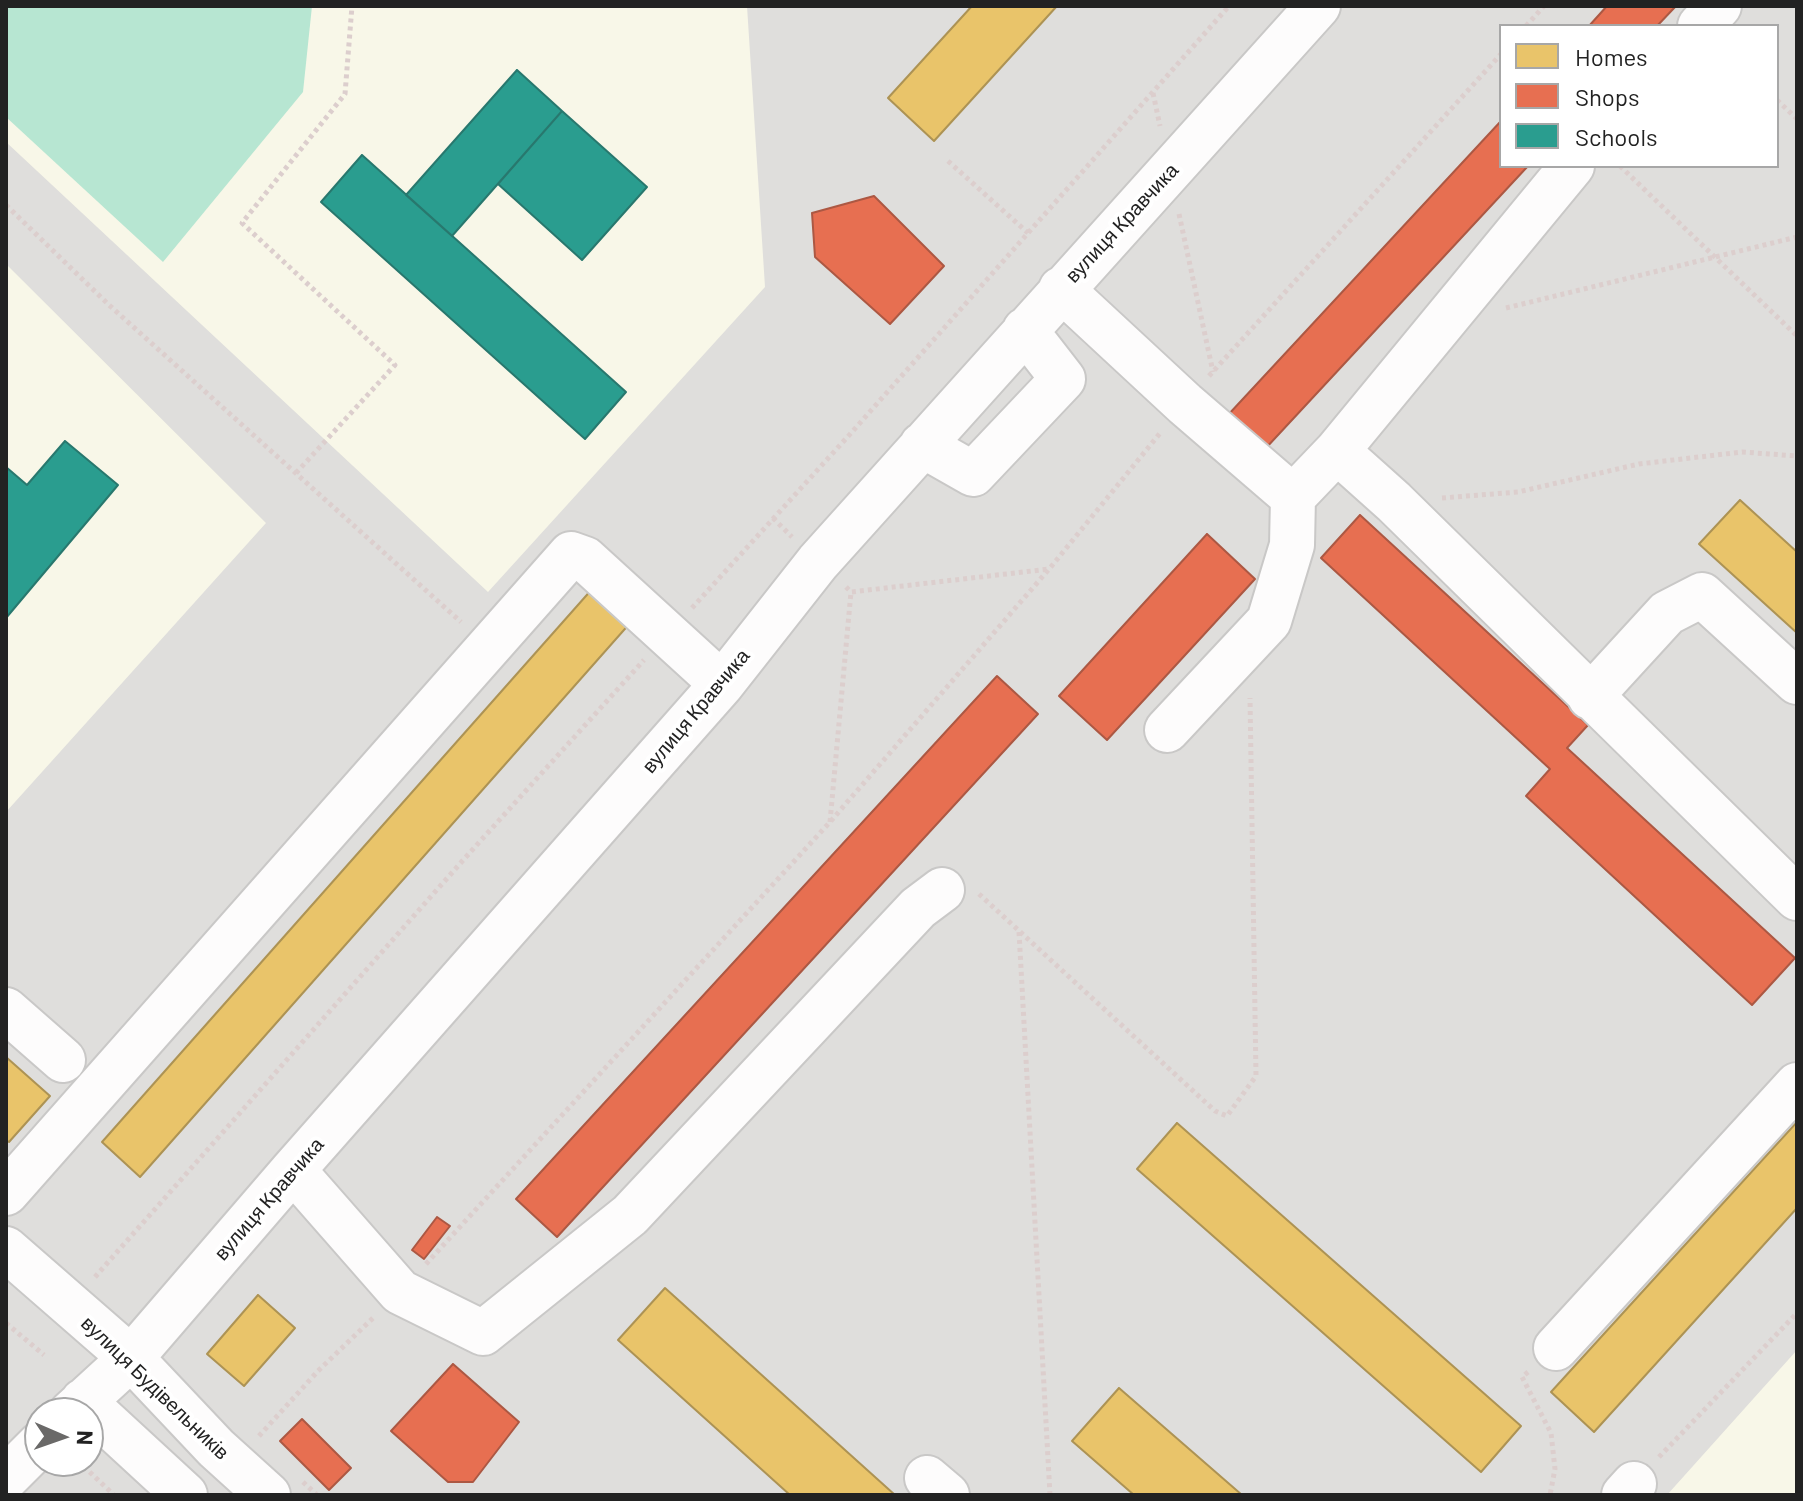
<!DOCTYPE html>
<html>
<head>
<meta charset="utf-8">
<style>
  body { margin:0 }
  #map { position:relative; width:1803px; height:1501px; overflow:hidden; background:#f0eeeb; font-family:Barlow,sans-serif }
  canvas { display:block }
  .frame { position:absolute; inset:0; border:8px solid #222; pointer-events:none }
  .legend { position:absolute; left:1499px; top:24px; width:280px; height:144px; box-sizing:border-box; background:#fff; border:2px solid #a7a7a7; margin:0; padding:10px 14px; list-style:none; font-size:24px; color:#222 }
  .legend li { display:flex; align-items:center; gap:16px; height:40px }
  .legend b { width:40px; border:2px solid #a7a7a7 }
  .north { position:absolute; left:24px; top:1397px; width:80px; height:80px; box-sizing:border-box; background:#fff; border:2px solid #a7a7a7; border-radius:50%; rotate:92deg; font-size:22px; font-weight:700; line-height:32px; text-align:center; color:#222 }
  .north::after { content:''; display:block; margin:auto; width:28px; height:36px; background:#6a6968; clip-path:polygon(50% 0,100% 100%,50% 72%,0 100%) }
</style>
</head>
<body>
<div id="map">
<canvas width="1803" height="1501"></canvas>
<div class="frame"></div>
<ul class="legend">
<li><b style="height:22px;background:#e9c46a"></b>Homes</li>
<li><b style="height:22px;background:#e76f51"></b>Shops</li>
<li><b style="height:22px;background:#2a9d8f"></b>Schools</li>
</ul>
<div class="north">N</div>
</div>
<script>
const g = document.querySelector('canvas').getContext('2d');
g.lineJoin = 'round';
function paint(path, color) { g.fillStyle = color; g.fill(path, 'evenodd'); }
const poly = rows => new Path2D(rows.map(r => 'M' + r).join(''));
function stroke(path, color, width, dash) { g.strokeStyle = color; g.lineWidth = width; g.lineCap = dash ? 'butt' : 'round'; g.setLineDash(dash || []); g.stroke(path); }
function write(font, color, halo, rows, align = 'center') {
  g.font = font + ' Barlow,sans-serif'; g.lineWidth = 8; g.setLineDash([]); g.textBaseline = 'middle'; g.strokeStyle = halo; g.fillStyle = color; for (const [text, x, y, turn = 0] of rows) {
    g.save(); g.translate(x, y); g.rotate((+turn || 0) * Math.PI / 180); g.textAlign = isNaN(turn) ? turn : align; if (halo) g.strokeText(text, 0, 0); g.fillText(text, 0, 0); g.restore();
  }
}
const residential = poly([
  [6,6,1797,6,1797,1495,6,1495],
  [1501,26,1777,26,1777,166,1501,166],
  [40,1413,88,1413,88,1461,40,1461]
]);
const education = poly([
  [6,6,747,6,765,287,488,592,6,142],
  [6,264,266,523,6,812],
  [1797,1350,1797,1495,1667,1495]
]);
const pitch = poly([
  [6,6,312,6,303,92,163,262,6,117]
]);
const homes = poly([
  [972,6,1057,6,934,141,888,98,972,6],
  [1740,500,1797,552,1797,633,1699,544,1740,500],
  [593,588,631,622,140,1177,102,1142,593,588],
  [6,1057,50,1096,9,1142,6,1140,6,1057],
  [1797,1122,1797,1208,1594,1432,1551,1392,1797,1122],
  [1177,1123,1521,1426,1481,1472,1137,1169,1177,1123],
  [665,1288,895,1495,790,1495,618,1340,665,1288],
  [258,1295,295,1328,244,1386,207,1354,258,1295],
  [1119,1388,1242,1495,1134,1495,1072,1441,1119,1388]
]);
const shops = poly([
  [1607,6,1676,6,1657,26,1589,26,1607,6],
  [1501,121,1501,166,1528,166,1265,449,1228,415,1501,121],
  [874,196,944,266,890,324,815,257,812,213,874,196],
  [1360,515,1588,725,1567,748,1795,958,1752,1005,1526,796,1550,769,1321,558,1360,515],
  [1207,534,1255,579,1107,740,1059,696,1207,534],
  [997,676,1038,714,557,1237,516,1199,997,676],
  [437,1217,450,1226,424,1259,412,1250,437,1217],
  [453,1364,519,1422,473,1482,448,1482,391,1431,453,1364],
  [302,1419,351,1468,329,1490,280,1441,302,1419]
]);
const schools = poly([
  [517,70,562,111,452,236,406,195,517,70],
  [562,111,647,187,582,260,498,184,562,111],
  [362,155,626,392,585,439,321,202,362,155],
  [65,441,118,485,6,618,6,467,27,485,65,441]
]);
const path = poly([
  [1526,26,1544,6],
  [1153,93,1160,126],
  [1777,100,1797,119],
  [948,161,1028,233],
  [1620,166,1797,336],
  [6,205,109,305,461,622],
  [1179,214,1213,372],
  [1506,308,1797,237],
  [1209,376,1501,54],
  [296,473,395,365,242,223,345,94,352,6],
  [1442,498,1518,492,1639,464,1742,452,1797,456],
  [773,518,792,537],
  [846,587,851,592,1049,569],
  [692,608,852,432,1229,6],
  [830,822,851,592],
  [979,894,1215,1111,1227,1116,1256,1076,1250,698],
  [1019,932,1050,1495],
  [426,1264,830,822,1050,568,1161,432],
  [95,1277,465,858,644,660],
  [6,1323,44,1355],
  [1528,1372,1522,1377,1551,1433,1555,1469,1550,1495],
  [259,1436,318,1371,374,1317],
  [1659,1457,1797,1313],
  [78,1461,114,1495],
  [303,1482,317,1495]
]);
const minor = poly([
  [1700,26,1719,6],
  [1061,289,1185,404,1293,497,1337,451,1572,166],
  [922,445,973,474,1063,379,1025,330],
  [1337,451,1394,502,1797,898],
  [1590,697,1667,613,1702,595,1797,682],
  [1167,730,1269,621,1292,545,1293,497],
  [6,1010,63,1060],
  [293,1170,400,1292,483,1333,630,1215,918,908,942,890],
  [6,1193,571,554,585,559,722,684],
  [6,1249,131,1358,216,1448,268,1495],
  [1556,1348,1797,1085],
  [83,1401,185,1495],
  [71,1413,131,1358,293,1170,722,684,818,562,1318,6],
  [6,1478,40,1444],
  [927,1478,947,1495],
  [1624,1495,1634,1484]
]);
const streetNames = [
  ["вулиця Кравчика",1122,223,-47],
  ["вулиця Кравчика",696,711,-50],
  ["вулиця Кравчика",269,1199,-49],
  ["вулиця Будівельників",155,1388,44]
];
paint(residential, '#dfdedc');
paint(education, '#f8f7e8');
paint(pitch, '#b7e6d2');
paint(homes, '#e9c46a');
stroke(homes, '#ad9354', 2);
paint(shops, '#e76f51');
stroke(shops, '#ac5843', 2);
paint(schools, '#2a9d8f');
stroke(schools, '#28786e', 2);
stroke(minor, '#c9c8c7', 48);
stroke(path, '#dccecd', 5, [4, 4]);
stroke(minor, '#fdfcfc', 44);
write('20px', '#222', '#fff', streetNames);
</script>
</body>
</html>
